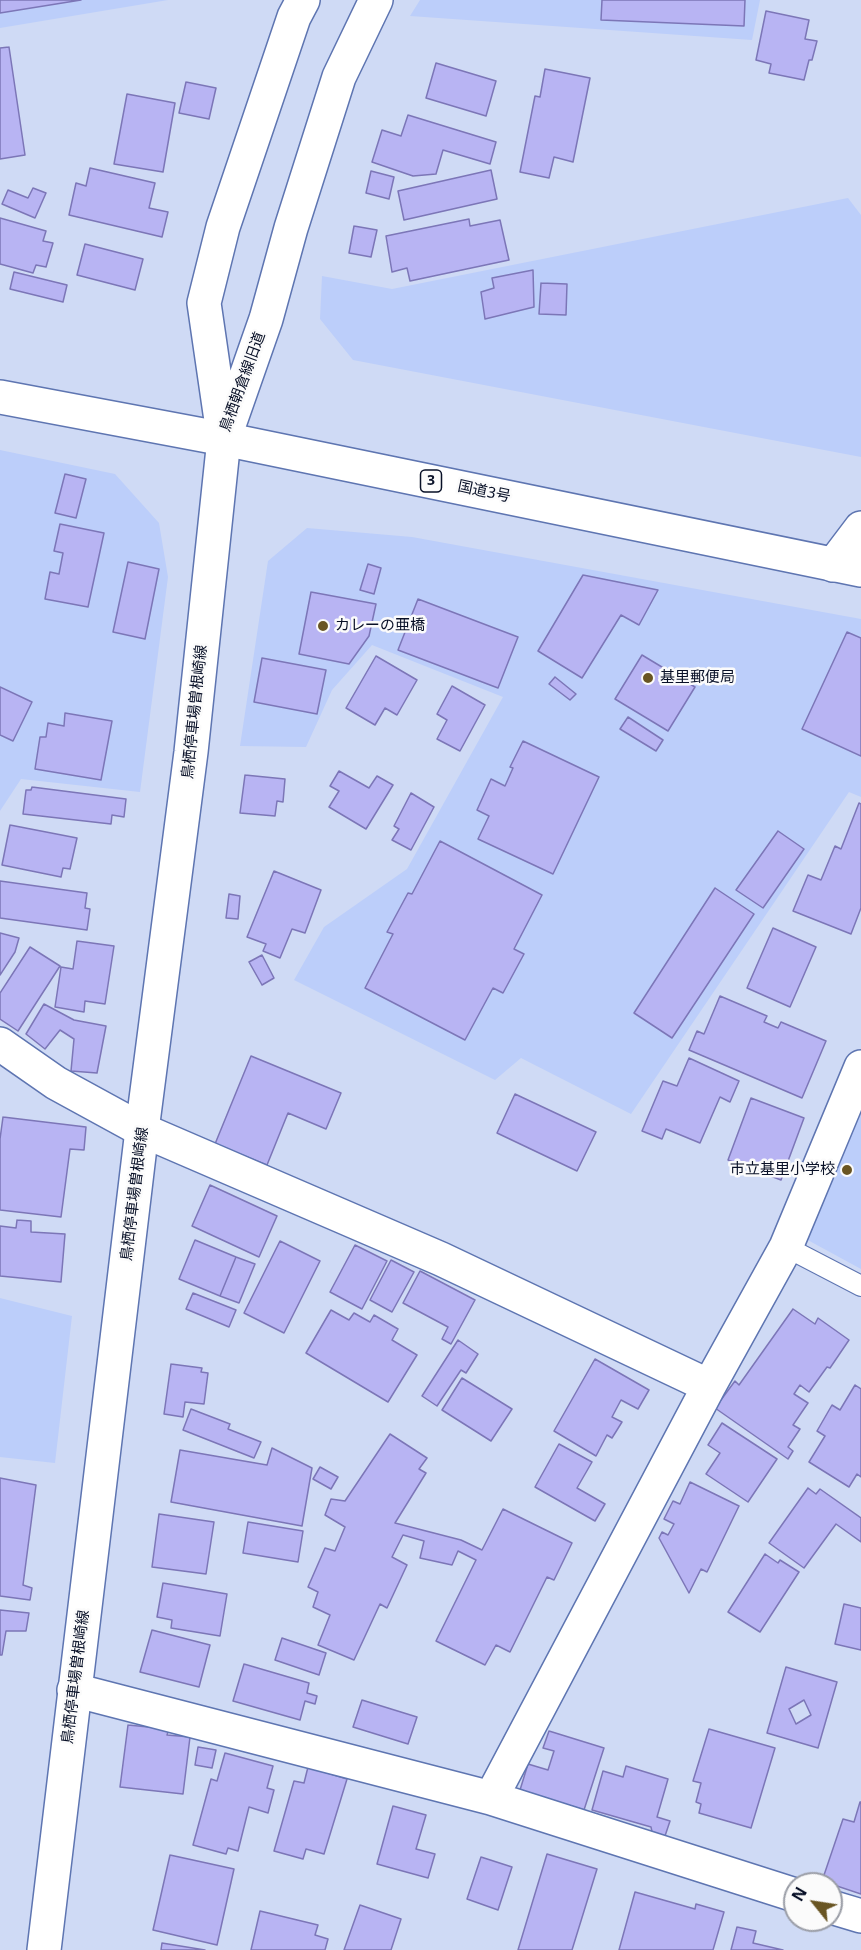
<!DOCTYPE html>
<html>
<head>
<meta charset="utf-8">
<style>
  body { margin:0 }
  #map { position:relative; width:861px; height:1950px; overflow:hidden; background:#cfdaf5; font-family:"Noto Sans",sans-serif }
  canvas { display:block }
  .north { position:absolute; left:783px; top:1872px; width:60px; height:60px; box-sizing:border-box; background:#fbfbfb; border:2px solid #9a9da6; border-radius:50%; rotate:300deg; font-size:16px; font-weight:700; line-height:24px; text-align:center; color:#081027 }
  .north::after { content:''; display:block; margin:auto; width:21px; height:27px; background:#695523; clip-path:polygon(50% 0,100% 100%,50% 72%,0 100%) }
</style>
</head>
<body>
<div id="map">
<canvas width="861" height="1950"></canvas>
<div class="north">N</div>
</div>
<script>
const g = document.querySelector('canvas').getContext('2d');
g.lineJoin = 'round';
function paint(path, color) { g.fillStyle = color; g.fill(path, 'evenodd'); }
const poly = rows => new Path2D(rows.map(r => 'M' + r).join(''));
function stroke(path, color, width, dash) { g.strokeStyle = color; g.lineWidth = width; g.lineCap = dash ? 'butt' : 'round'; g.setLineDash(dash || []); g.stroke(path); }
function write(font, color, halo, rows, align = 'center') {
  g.font = font + ' "Noto Sans","Noto Sans JP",sans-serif'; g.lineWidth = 5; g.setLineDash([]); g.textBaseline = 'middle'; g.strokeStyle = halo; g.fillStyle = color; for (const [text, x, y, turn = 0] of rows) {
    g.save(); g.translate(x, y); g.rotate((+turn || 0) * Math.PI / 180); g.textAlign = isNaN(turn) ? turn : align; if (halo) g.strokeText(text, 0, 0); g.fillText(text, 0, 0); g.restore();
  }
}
const built = poly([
  [0,0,168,0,0,28],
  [420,0,760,0,752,40,410,16],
  [848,198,861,215,861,457,353,360,320,319,322,276,392,289],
  [0,450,115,474,159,523,168,577,140,792,21,779,0,811],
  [307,528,412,537,861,619,861,797,849,792,631,1114,521,1058,495,1080,294,980,324,927,407,869,503,697,372,645,332,690,306,747,240,746,268,561],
  [861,1103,861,1269,804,1238],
  [0,1298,72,1316,55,1463,0,1457]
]);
const building = poly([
  [0,0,81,0,0,13,0,0],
  [602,0,745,0,744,26,601,20,602,0],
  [766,11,809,20,805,39,817,41,812,60,809,60,804,80,769,73,771,64,756,60,766,11],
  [9,47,25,155,0,159,0,48,9,47],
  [436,63,496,81,486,116,426,98,436,63],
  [545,69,590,78,573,162,554,157,549,178,520,172,535,96,540,97,545,69],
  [186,82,216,88,209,119,179,113,186,82],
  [127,94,175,103,163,172,114,164,127,94],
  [408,115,496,142,490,164,443,150,436,174,413,176,372,162,382,130,401,136,408,115],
  [90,168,155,183,149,208,168,212,162,237,69,215,76,183,86,186,90,168],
  [491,170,497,199,404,220,398,191,491,170],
  [371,171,394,177,389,199,366,193,371,171],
  [33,188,46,193,35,218,2,204,8,190,28,198,33,188],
  [0,218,46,231,43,241,53,243,46,267,36,265,33,273,0,264,0,218],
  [469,219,470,226,500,220,509,260,410,281,407,268,392,272,386,236,469,219],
  [354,226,377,230,371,257,349,253,354,226],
  [85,244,143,259,135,290,77,275,85,244],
  [533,270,534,307,485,319,481,292,494,288,492,278,533,270],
  [14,272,67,285,63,302,10,289,14,272],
  [541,283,567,284,566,315,539,314,541,283],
  [65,474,86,479,76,518,55,513,65,474],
  [60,524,104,533,88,607,45,599,50,572,59,574,63,553,54,551,60,524],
  [128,562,159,569,145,639,113,632,128,562],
  [368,564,381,568,374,594,360,590,368,564],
  [583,575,658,590,639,625,621,615,582,678,538,651,583,575],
  [311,592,376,604,369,636,349,664,299,654,311,592],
  [418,599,518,637,498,688,398,650,418,599],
  [847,632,861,638,861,756,802,729,847,632],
  [642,655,695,687,668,731,615,699,642,655],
  [376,656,417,680,397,715,385,708,375,725,346,708,376,656],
  [262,658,326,670,317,714,254,702,262,658],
  [555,677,576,694,570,700,549,684,555,677],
  [452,686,485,705,460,751,437,739,447,720,437,714,452,686],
  [0,687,32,702,13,741,0,735,0,687],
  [65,713,112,721,101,780,35,769,40,737,46,737,48,723,64,726,65,713],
  [628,717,663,740,656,751,620,729,628,717],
  [523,741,599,777,553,874,478,839,489,816,477,810,491,779,505,786,513,768,510,767,523,741],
  [339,771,369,788,377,776,393,785,366,829,329,807,339,791,330,786,339,771],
  [245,775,285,779,283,802,277,801,275,816,240,813,245,775],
  [32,787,126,799,124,817,112,815,111,824,23,814,26,790,31,790,32,787],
  [411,793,434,807,411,850,392,840,399,829,394,826,411,793],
  [859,803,861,804,861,908,851,934,793,911,808,875,821,880,835,846,841,849,859,803],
  [10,825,77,838,70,869,63,868,61,877,2,865,10,825],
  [778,831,804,849,763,908,736,890,778,831],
  [440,841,542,895,514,949,524,954,503,993,493,988,465,1040,365,988,393,934,387,932,408,893,412,894,440,841],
  [274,871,321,890,305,933,292,929,280,958,263,951,266,944,247,937,274,871],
  [0,881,87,893,85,908,90,909,87,930,0,918,0,881],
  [715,888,754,914,672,1038,634,1013,715,888],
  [229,894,240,896,238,919,226,918,229,894],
  [773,928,816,947,790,1007,747,988,773,928],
  [0,933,19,938,15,952,0,975,0,933],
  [77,941,114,946,105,1004,85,1001,84,1012,55,1007,61,967,73,969,77,941],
  [30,947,60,966,18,1031,0,1019,0,993,30,947],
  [262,955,274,978,262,985,249,962,262,955],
  [720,996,767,1016,764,1022,778,1028,781,1022,826,1041,802,1098,689,1050,697,1031,704,1034,720,996],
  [44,1004,74,1020,106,1026,97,1073,71,1071,74,1039,60,1030,45,1049,26,1034,44,1004],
  [251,1056,341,1093,326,1129,288,1113,267,1165,215,1144,251,1056],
  [689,1058,739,1081,730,1102,720,1097,700,1143,666,1129,662,1139,642,1131,663,1081,677,1086,689,1058],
  [515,1094,596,1132,577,1171,497,1133,515,1094],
  [751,1098,804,1118,781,1180,728,1160,751,1098],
  [3,1117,86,1127,84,1150,70,1149,61,1217,0,1210,0,1139,3,1117],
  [210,1185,277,1216,259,1257,192,1226,210,1185],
  [17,1220,31,1221,31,1232,65,1234,61,1282,0,1276,0,1226,16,1228,17,1220],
  [195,1240,236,1257,220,1296,179,1279,195,1240],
  [280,1241,320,1261,284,1333,244,1313,280,1241],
  [355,1245,387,1261,362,1309,330,1292,355,1245],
  [236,1257,255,1264,239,1303,220,1296,236,1257],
  [391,1260,414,1272,392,1312,370,1300,391,1260],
  [420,1271,475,1300,451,1344,442,1339,448,1327,403,1303,420,1271],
  [193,1293,236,1310,229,1327,186,1309,193,1293],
  [793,1309,815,1324,818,1318,849,1340,830,1368,827,1367,809,1392,800,1385,794,1394,808,1403,793,1425,800,1429,788,1447,793,1451,788,1459,715,1408,735,1381,739,1385,793,1309],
  [331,1310,349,1320,354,1313,370,1322,374,1315,398,1329,392,1340,417,1355,388,1402,306,1353,331,1310],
  [458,1340,478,1354,466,1373,461,1370,437,1406,422,1396,458,1340],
  [595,1359,649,1390,638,1409,621,1400,612,1417,622,1422,612,1438,607,1435,596,1456,554,1431,595,1359],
  [171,1364,202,1368,201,1372,208,1373,204,1404,185,1402,183,1417,164,1414,171,1364],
  [462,1378,512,1409,491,1441,442,1410,462,1378],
  [855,1385,861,1389,861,1477,857,1474,849,1487,809,1462,825,1436,817,1431,832,1405,840,1410,855,1385],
  [191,1409,230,1424,228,1429,261,1442,254,1458,183,1430,191,1409],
  [722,1423,777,1459,748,1502,706,1474,720,1453,708,1445,722,1423],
  [390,1434,427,1458,419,1469,426,1473,395,1523,461,1540,482,1550,503,1509,572,1543,554,1580,547,1577,510,1652,496,1645,485,1665,436,1641,476,1560,458,1551,452,1565,420,1558,424,1541,403,1535,392,1557,407,1565,387,1608,380,1604,354,1660,318,1645,330,1615,313,1607,318,1592,308,1587,325,1548,335,1551,345,1527,325,1515,331,1499,345,1501,390,1434],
  [559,1444,592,1462,577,1488,605,1504,595,1521,535,1487,559,1444],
  [272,1448,312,1468,302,1526,171,1502,180,1450,267,1465,272,1448],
  [320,1467,338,1477,331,1489,313,1479,320,1467],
  [0,1478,36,1485,23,1585,32,1588,30,1600,0,1596,0,1478],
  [690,1482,739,1506,707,1572,701,1569,689,1593,659,1538,662,1532,668,1535,674,1524,664,1519,673,1501,680,1504,690,1482],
  [808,1488,816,1494,820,1489,861,1518,861,1542,836,1524,804,1568,769,1543,808,1488],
  [159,1514,214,1522,206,1574,152,1567,159,1514],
  [248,1522,303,1531,298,1562,243,1553,248,1522],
  [765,1554,778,1563,780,1560,799,1572,760,1632,728,1612,765,1554],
  [163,1583,227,1594,220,1636,171,1628,172,1620,157,1617,163,1583],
  [844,1604,861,1608,861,1650,835,1644,844,1604],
  [0,1610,29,1613,26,1631,6,1631,2,1655,0,1655,0,1610],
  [152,1630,210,1645,199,1687,140,1672,152,1630],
  [282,1638,326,1653,319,1675,275,1660,282,1638],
  [244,1664,309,1683,307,1693,317,1696,315,1704,305,1701,300,1720,233,1701,244,1664],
  [786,1667,837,1682,818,1748,767,1733,786,1667],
  [804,1700,811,1715,796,1724,789,1709,804,1700],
  [362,1700,417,1717,408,1744,353,1727,362,1700],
  [128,1725,169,1729,167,1735,190,1737,183,1794,120,1787,128,1725],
  [709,1729,775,1748,751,1828,699,1813,701,1804,696,1802,701,1783,693,1781,709,1729],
  [549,1731,604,1748,584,1810,520,1790,528,1764,548,1770,554,1751,543,1748,549,1731],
  [198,1747,216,1750,212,1768,195,1765,198,1747],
  [225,1753,273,1766,267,1788,274,1790,268,1813,249,1807,238,1851,228,1848,226,1854,193,1845,211,1779,217,1781,225,1753],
  [626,1766,668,1779,657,1817,670,1821,665,1836,652,1832,651,1827,592,1810,603,1771,623,1777,626,1766],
  [308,1767,347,1779,324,1854,306,1849,303,1859,274,1851,294,1781,304,1783,308,1767],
  [860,1802,861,1802,861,1894,822,1881,843,1819,854,1822,860,1802],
  [393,1806,426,1815,416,1849,435,1854,428,1878,377,1864,393,1806],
  [547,1854,597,1869,572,1950,518,1950,547,1854],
  [170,1855,234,1869,217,1945,153,1930,170,1855],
  [481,1857,512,1867,498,1910,467,1899,481,1857],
  [635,1892,695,1909,696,1904,724,1912,713,1950,619,1950,635,1892],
  [360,1905,401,1919,391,1950,344,1950,360,1905],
  [260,1911,318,1925,315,1935,328,1939,325,1950,251,1950,260,1911],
  [737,1927,756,1931,753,1943,783,1950,731,1950,737,1927],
  [162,1943,205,1950,161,1950,162,1943]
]);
const lane = poly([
  [786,1247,861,1286]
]);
const street = poly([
  [833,565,861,528],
  [0,1044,56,1083,142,1130,441,1259,709,1386],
  [74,1690,491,1798,795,1895],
  [491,1798,709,1386,786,1247,861,1067],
  [831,1907,861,1916]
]);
const secondary = poly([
  [223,434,204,303,223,227,294,17,303,0],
  [44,1950,142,1130,191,752,224,439,266,319,291,228,339,77,376,0]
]);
const highway = poly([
  [0,397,224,439,861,570]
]);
const markers = [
  [323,626,6,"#695523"],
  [648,678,6,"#695523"],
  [847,1170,6,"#695523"]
];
const shields = [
  [431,481,21]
];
const shieldNames = [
  ["3",431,481]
];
const streetNames = [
  ["鳥栖朝倉線旧道",243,382,-70],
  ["国道3号",484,492,12],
  ["鳥栖停車場曽根崎線",195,712,-84],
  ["鳥栖停車場曽根崎線",135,1194,-83],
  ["鳥栖停車場曽根崎線",76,1677,-83]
];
const poiNames = [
  ["カレーの亜橋",335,626],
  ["基里郵便局",660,678],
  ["市立基里小学校",835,1170,"right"]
];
paint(built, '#bccefa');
paint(building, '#b8b4f3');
stroke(building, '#7c76b7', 1.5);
stroke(lane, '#5e75b1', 22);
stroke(street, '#5e75b1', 36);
stroke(secondary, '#5e75b1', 36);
stroke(highway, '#5e75b1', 36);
stroke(lane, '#fff', 20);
stroke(street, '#fff', 33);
stroke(secondary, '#fff', 33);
stroke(highway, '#fff', 33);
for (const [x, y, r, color] of markers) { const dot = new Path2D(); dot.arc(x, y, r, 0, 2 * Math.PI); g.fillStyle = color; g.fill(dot); stroke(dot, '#fbfbfb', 2); }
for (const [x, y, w] of shields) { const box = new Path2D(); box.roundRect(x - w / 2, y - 11, w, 22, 4.5); g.fillStyle = '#fbfbfb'; g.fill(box); stroke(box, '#081027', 1.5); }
write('bold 14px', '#081027', null, shieldNames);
write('15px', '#081027', '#fbfbfb', streetNames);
write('15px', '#081027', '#fbfbfb', poiNames, 'left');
</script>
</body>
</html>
